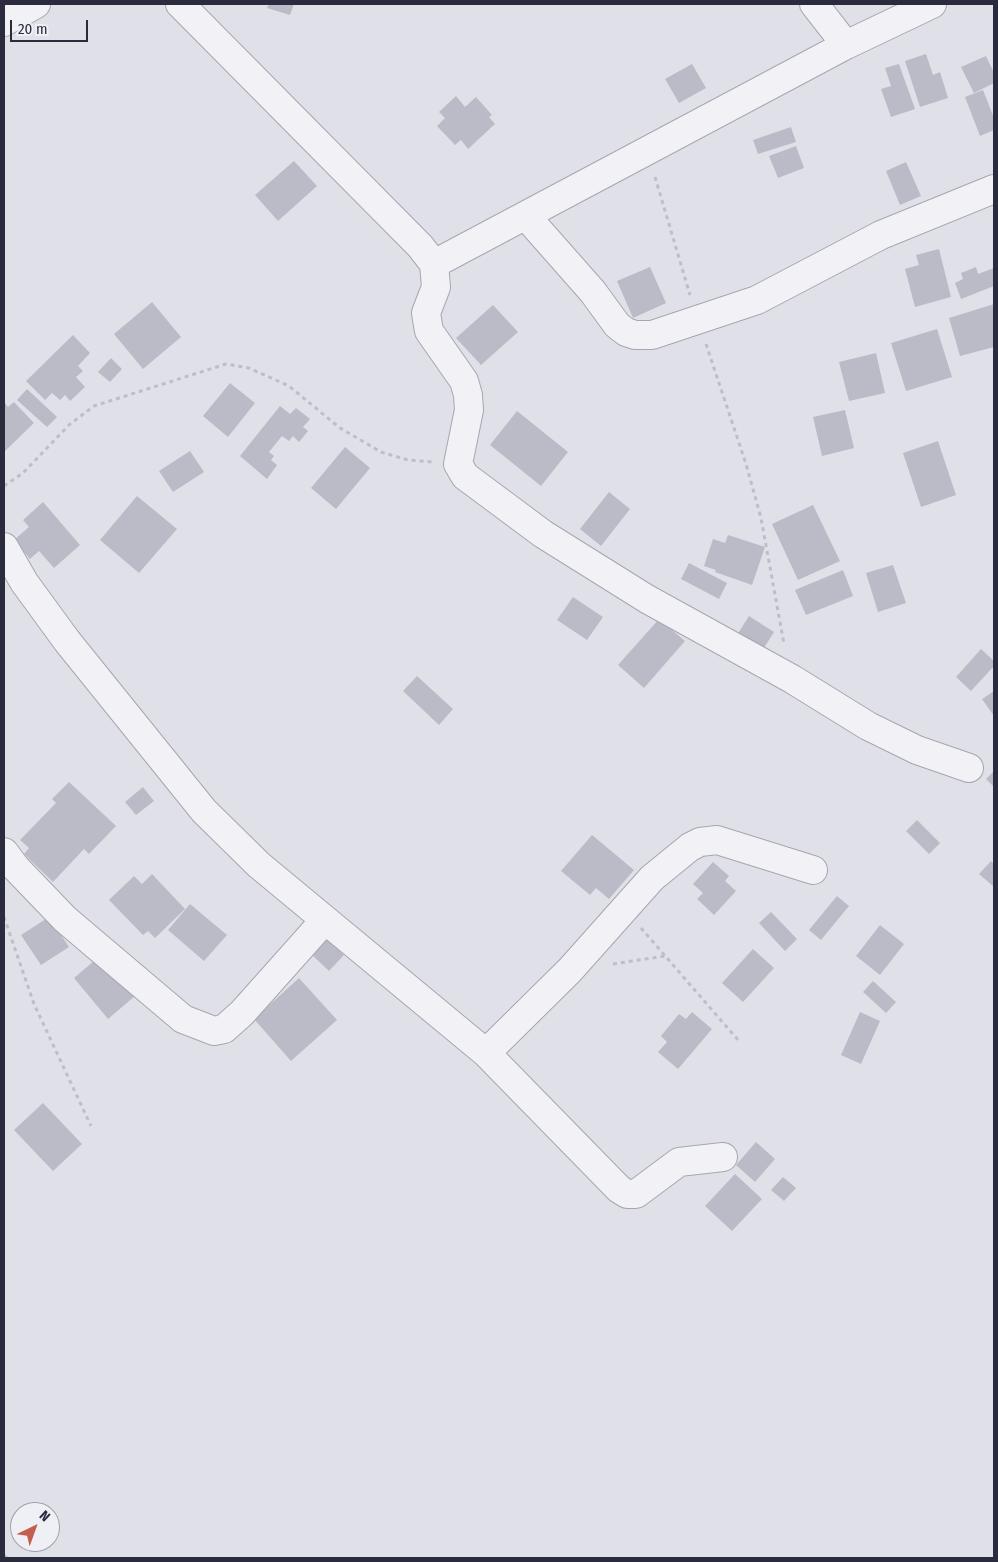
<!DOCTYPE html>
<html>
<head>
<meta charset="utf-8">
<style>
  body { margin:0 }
  #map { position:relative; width:998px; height:1562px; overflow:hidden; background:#e0e0e8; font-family:"Fira Sans Condensed",sans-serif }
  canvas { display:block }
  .frame { position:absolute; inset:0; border:5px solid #2a2b3d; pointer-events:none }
  .north { position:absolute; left:10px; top:1502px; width:50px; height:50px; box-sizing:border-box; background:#eff0f5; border:1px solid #a0a1ab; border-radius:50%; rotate:42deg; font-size:14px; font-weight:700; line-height:20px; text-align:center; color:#2a2b3d }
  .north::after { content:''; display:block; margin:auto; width:18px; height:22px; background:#c35f4e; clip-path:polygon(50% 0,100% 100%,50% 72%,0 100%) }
  .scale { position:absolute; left:10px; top:20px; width:78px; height:22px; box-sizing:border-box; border:2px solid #2a2b3d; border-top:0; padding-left:6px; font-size:15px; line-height:18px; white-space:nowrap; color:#2a2b3d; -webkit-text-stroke:4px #eff0f5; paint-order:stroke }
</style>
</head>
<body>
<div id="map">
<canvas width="998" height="1562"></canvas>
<div class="frame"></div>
<div class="north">N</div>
<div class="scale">20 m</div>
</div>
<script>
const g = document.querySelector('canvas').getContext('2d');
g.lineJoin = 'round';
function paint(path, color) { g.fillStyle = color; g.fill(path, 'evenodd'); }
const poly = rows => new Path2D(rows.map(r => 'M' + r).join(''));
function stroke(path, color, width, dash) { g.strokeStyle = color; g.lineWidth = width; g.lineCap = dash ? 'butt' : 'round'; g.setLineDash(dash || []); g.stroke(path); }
const building = poly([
  [269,4,294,4,290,15,267,8],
  [926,54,933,75,940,72,948,98,920,107,905,61],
  [986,56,994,73,994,83,974,93,961,67],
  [692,64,706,88,679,103,665,79],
  [899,64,915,109,891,117,881,89,891,86,885,68],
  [983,90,994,118,994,130,980,136,965,97],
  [456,96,465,107,476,97,492,115,489,117,495,124,468,149,461,140,455,145,437,126,445,118,439,112],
  [791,127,796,142,758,154,753,140],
  [796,146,804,168,778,178,769,156],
  [294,161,317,186,278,221,255,195],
  [906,162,921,196,900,205,886,171],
  [939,249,951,297,915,307,905,269,919,265,916,255],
  [650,267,666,303,633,318,617,281],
  [976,267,978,274,994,268,994,286,961,299,955,283,963,279,961,273],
  [152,302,181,337,143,369,114,334],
  [994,304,994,347,960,356,949,318],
  [493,305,518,332,481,365,456,338],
  [937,329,952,377,906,391,891,343],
  [73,335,90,353,78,366,83,371,76,377,85,387,70,401,65,395,60,400,52,393,45,400,26,381],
  [876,353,885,393,849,401,839,362],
  [111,358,122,369,110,382,98,372],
  [230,383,255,403,228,437,203,416],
  [27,389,57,417,47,427,17,400],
  [4,402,8,407,14,402,34,423,4,452],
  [280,406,290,414,296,408,310,419,303,427,308,431,299,442,293,436,289,441,282,436,269,452,274,456,271,460,277,465,267,479,240,456],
  [845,410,854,448,822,456,813,417],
  [517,411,568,452,541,486,490,445],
  [938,441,956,495,921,507,903,453],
  [345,447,370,468,336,509,311,488],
  [190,451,204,472,173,492,159,471],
  [609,492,630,509,601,546,580,529],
  [137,496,177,529,139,573,100,540],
  [43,502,80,545,54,568,39,551,30,559,14,540,29,527,23,520],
  [813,505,840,561,798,580,772,524],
  [728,535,765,547,752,585,715,572,716,570,704,566,713,539,725,543],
  [689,563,727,583,719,599,681,579],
  [893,565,906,603,878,612,866,573],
  [843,570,853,596,806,615,795,590],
  [573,597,603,617,587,640,557,620],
  [749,616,774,632,762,651,737,635],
  [659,619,685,641,644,688,618,665],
  [981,649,994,661,994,666,971,691,956,677],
  [417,676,453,709,439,725,403,691],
  [994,691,994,716,982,699],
  [994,771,994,787,986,779],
  [69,782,116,826,89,854,84,849,53,882,24,854,29,848,20,840,56,803,52,799],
  [143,787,154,801,136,815,125,802],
  [917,820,940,843,929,854,906,831],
  [592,835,634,870,609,899,596,888,590,895,561,871],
  [991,861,994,864,994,887,979,874],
  [713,862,729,876,725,881,736,891,714,915,697,899,703,893,693,884],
  [152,874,185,909,155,938,148,931,143,935,109,900,134,876,142,884],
  [837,896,849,906,821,940,809,930],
  [190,904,227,935,204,961,168,930],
  [771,912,797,939,785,951,759,923],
  [49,917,69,947,41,965,21,935],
  [880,925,904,944,880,975,856,956],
  [327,939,344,955,329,971,312,955],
  [753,949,774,968,743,1002,722,983],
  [101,955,135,996,108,1019,74,978],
  [299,978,337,1020,291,1061,254,1019],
  [873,981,896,1002,886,1013,863,992],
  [692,1012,712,1029,678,1069,658,1052,667,1042,661,1036,679,1014,686,1019],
  [860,1012,880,1021,861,1064,841,1055],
  [43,1103,82,1144,53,1171,14,1130],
  [756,1142,775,1159,755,1182,736,1165],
  [735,1174,762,1199,732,1231,705,1206],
  [783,1177,796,1188,784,1201,771,1190]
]);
const path = poly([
  [655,177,690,295],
  [706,344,746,464,761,518,784,644],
  [4,486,23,473,69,425,94,406,226,364,249,368,289,386,340,428,381,452,408,460,433,462],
  [4,917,34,1004,91,1126],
  [641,928,738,1040],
  [613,964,665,956],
  [4,1555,7,1558]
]);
const minor = poly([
  [180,4,420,246,434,264,436,287,426,313,429,331,464,381,468,395,469,410,458,464,465,476,543,534,647,599,792,679,868,726,917,750,969,768],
  [814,4,846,45],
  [4,22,36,4],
  [526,216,593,292,617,325,626,332,635,335,652,335,757,300,881,235,994,189],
  [434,264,846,45,932,4],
  [4,547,24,582,67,641,204,811,259,865,486,1053,619,1189,627,1194,636,1194,679,1162,723,1157],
  [4,852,16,868,65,919,183,1019,214,1031,224,1029,242,1013,324,921],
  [486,1053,570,970,652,878,690,847,700,842,717,840,813,870]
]);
paint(building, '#babbc7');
stroke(minor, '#a6a6b1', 30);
stroke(path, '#bebec6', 3, [4, 4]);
stroke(minor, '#f2f2f6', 28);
</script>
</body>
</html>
